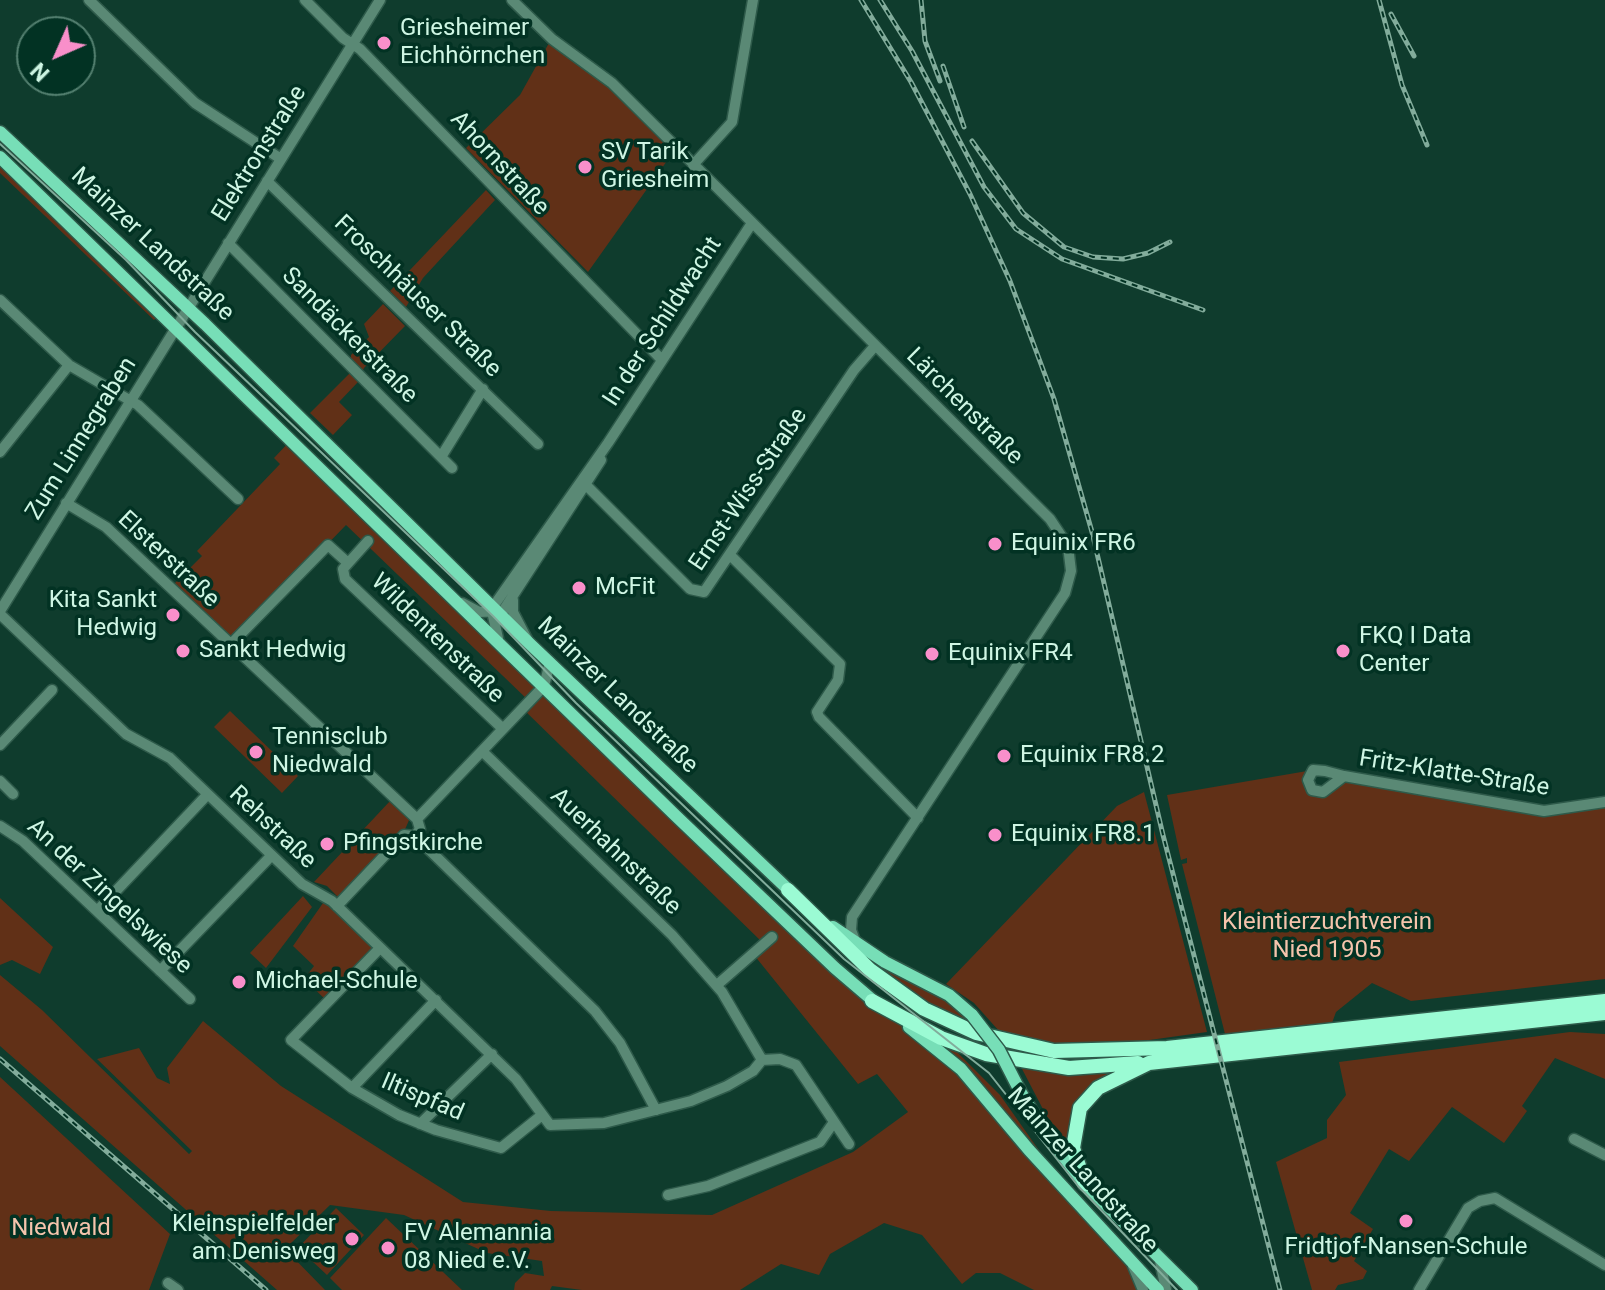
<!DOCTYPE html>
<html>
<head>
<meta charset="utf-8">
<style>
  body { margin:0 }
  #map { position:relative; width:1605px; height:1290px; overflow:hidden; background:#0f3c2d; font-family:Roboto,sans-serif }
  canvas { display:block }
  .north { position:absolute; left:16px; top:16px; width:80px; height:80px; box-sizing:border-box; background:#023223; border:2px solid #548070; border-radius:50%; rotate:225deg; font-size:22px; font-weight:700; line-height:32px; text-align:center; color:#cff6e4 }
  .north::after { content:''; display:block; margin:auto; width:28px; height:36px; background:#f98fca; clip-path:polygon(50% 0,100% 100%,50% 72%,0 100%) }
</style>
</head>
<body>
<div id="map">
<canvas width="1605" height="1290"></canvas>
<div class="north">N</div>
</div>
<script>
const g = document.querySelector('canvas').getContext('2d');
g.lineJoin = 'round';
function paint(path, color) { g.fillStyle = color; g.fill(path, 'evenodd'); }
const poly = rows => new Path2D(rows.map(r => 'M' + r).join(''));
function stroke(path, color, width, dash) { g.strokeStyle = color; g.lineWidth = width; g.lineCap = dash ? 'butt' : 'round'; g.setLineDash(dash || []); g.stroke(path); }
function write(font, color, halo, rows, align = 'center') {
  g.font = font + ' Roboto,sans-serif'; g.lineWidth = 7; g.setLineDash([]); g.textBaseline = 'middle'; g.strokeStyle = halo; g.fillStyle = color; for (const [text, x, y, turn = 0] of rows) {
    g.save(); g.translate(x, y); g.rotate((+turn || 0) * Math.PI / 180); g.textAlign = isNaN(turn) ? turn : align; if (halo) g.strokeText(text, 0, 0); g.fillText(text, 0, 0); g.restore();
  }
}
const green = poly([
  [549,43,608,84,674,151,588,272,466,148,520,95],
  [0,163,111,273,156,318,154,320,0,173],
  [486,190,495,200,423,278,406,307,390,291],
  [383,304,405,326,364,368,358,382,339,402,352,415,333,435,310,413,350,373,351,355,369,337,364,324],
  [291,440,835,968,927,1040,1124,1251,1143,1290,1034,1290,1000,1273,976,1273,962,1284,922,1235,884,1223,830,1254,819,1275,781,1264,740,1290,582,1290,552,1286,550,1290,514,1290,515,1283,525,1273,544,1276,542,1261,487,1253,404,1215,330,1205,285,1249,325,1290,277,1290,0,1046,0,975,42,1010,189,1154,192,1151,97,1059,139,1048,157,1078,170,1084,167,1068,203,1021,281,1086,463,1202,551,1211,712,1215,853,1152,908,1112,877,1074,858,1084,750,950,763,943,522,708,529,701,346,525,230,645,170,588,202,556,197,551,280,464,274,458],
  [230,711,298,776,282,793,214,727],
  [1313,770,1308,781,1322,792,1344,776,1527,808,1605,802,1605,979,1411,1001,1372,983,1336,1012,1332,1023,1225,1034,1182,864,1187,863,1187,858,1181,860,1167,795],
  [1144,792,1207,1032,1085,1049,1025,1042,999,1031,974,1003,946,984,1117,806],
  [391,800,410,818,403,834,341,900,327,886,314,882],
  [303,896,312,907,266,968,250,953],
  [0,898,53,947,40,974,12,960,0,965],
  [323,903,329,903,375,946,327,1001,304,979,314,966,293,946],
  [853,947,947,1000,979,1030,909,993],
  [1570,1032,1605,1034,1605,1079,1555,1058,1522,1106,1527,1111,1504,1143,1452,1107,1409,1161,1389,1149,1350,1213,1373,1229,1354,1261,1367,1271,1363,1279,1338,1285,1335,1290,1312,1290,1276,1162,1327,1138,1327,1120,1346,1095,1339,1062],
  [939,1043,956,1051,1000,1095,1060,1180,966,1069],
  [1021,1067,1059,1073,1118,1071,1072,1115,1069,1145,1046,1115],
  [0,1077,170,1234,149,1290,0,1290],
  [336,1208,364,1235,327,1275,298,1248],
  [386,1218,462,1290,342,1290,330,1278]
]);
const minor = poly([
  [89,0,195,103,281,159],
  [305,0,343,38,360,49,661,359],
  [512,0,552,39,612,83,1050,519,1068,546,1071,571,1065,593,852,917,851,930,856,943],
  [693,165,732,122,753,0],
  [267,181,538,444],
  [228,243,452,468],
  [0,300,69,365,138,405,238,499],
  [0,452,69,365],
  [441,457,483,389],
  [586,485,690,589,704,592,854,370,874,347],
  [66,503,106,527,417,819],
  [368,541,343,569,345,579,502,728],
  [731,556,840,664,838,680,817,712,819,717,918,818],
  [513,600,513,612,527,639],
  [462,603,479,612,503,611,601,460],
  [0,611,380,0],
  [0,614,126,734,170,758,302,884,332,901,516,1079,550,1125,604,1123,691,1101,727,1086,753,1071,762,1060],
  [498,638,493,616,495,604,608,443,752,223],
  [230,645,328,545,348,563],
  [0,745,52,690],
  [482,751,672,935,722,992,762,1060],
  [1313,770,1325,771,1344,776,1323,792,1312,790,1308,780,1313,770],
  [1344,776,1544,811,1605,802],
  [0,781,13,794],
  [417,819,544,686,550,662],
  [0,826,23,841,190,999],
  [415,836,595,1011,620,1043,656,1110],
  [337,906,404,835,415,836,420,829,417,819],
  [97,911,207,795],
  [380,948,291,1040,352,1088,399,1115,436,1130,501,1148,542,1115],
  [160,971,271,856],
  [717,985,772,937],
  [762,1060,780,1059,796,1065,849,1144],
  [352,1088,436,1000],
  [420,1124,492,1054],
  [1574,1139,1605,1155],
  [668,1195,708,1186,820,1142,834,1122],
  [1160,1261,1166,1290],
  [1133,1266,1143,1290],
  [168,1283,178,1290],
  [1419,1290,1468,1208,1480,1201,1495,1198,1605,1265]
]);
const major = poly([
  [0,132,205,324,530,644,794,895],
  [0,157,676,816,835,968,877,1004],
  [833,927,885,962,949,995,972,1015],
  [909,1027,961,1069,1029,1150,1158,1290],
  [1020,1091,1044,1131,1085,1184,1192,1290]
]);
const highway = poly([
  [788,890,870,970,924,1009,976,1033,1054,1051,1167,1048,1605,1001],
  [872,1001,941,1038,986,1054,1069,1068,1138,1063],
  [1085,1184,1073,1148,1080,1108,1098,1088,1149,1063,1605,1013]
]);
const tram = poly([
  [0,144,126,260,195,332,493,616,576,703,844,959,989,1073,1078,1186,1177,1290]
]);
const rail = poly([
  [861,0,911,82,970,194,1010,281,1054,399,1092,532,1163,835,1280,1290],
  [880,0,912,51,984,187,1016,229,1062,259,1203,310],
  [921,0,925,41,940,81],
  [1379,0,1402,85,1427,145],
  [1391,14,1414,56],
  [943,66,964,127],
  [972,141,1023,213,1064,247,1093,257,1123,259,1148,253,1170,242],
  [0,1059,266,1290]
]);
const majorBridge = poly([
  [972,1015,999,1050,1020,1091]
]);
const markers = [
  [384,43,8,"#f98fca"],
  [585,167,8,"#f98fca"],
  [995,544,8,"#f98fca"],
  [579,588,8,"#f98fca"],
  [173,615,8,"#f98fca"],
  [183,651,8,"#f98fca"],
  [1343,651,8,"#f98fca"],
  [932,654,8,"#f98fca"],
  [256,752,8,"#f98fca"],
  [1004,756,8,"#f98fca"],
  [995,835,8,"#f98fca"],
  [327,844,8,"#f98fca"],
  [239,982,8,"#f98fca"],
  [1406,1221,8,"#f98fca"],
  [352,1239,8,"#f98fca"],
  [388,1248,8,"#f98fca"]
];
const poiNames = [
  ["Griesheimer",400,29],
  ["Eichhörnchen",400,57],
  ["SV Tarik",601,153],
  ["Griesheim",601,181],
  ["Equinix FR6",1011,544],
  ["McFit",595,588],
  ["Kita Sankt",157,601,"right"],
  ["Hedwig",157,629,"right"],
  ["FKQ I Data",1359,637],
  ["Center",1359,665],
  ["Sankt Hedwig",199,651],
  ["Equinix FR4",948,654],
  ["Tennisclub",272,738],
  ["Niedwald",272,766],
  ["Equinix FR8.2",1020,756],
  ["Equinix FR8.1",1011,835],
  ["Pfingstkirche",343,844],
  ["Michael-Schule",255,982],
  ["Kleinspielfelder",336,1225,"right"],
  ["am Denisweg",336,1253,"right"],
  ["FV Alemannia",404,1234],
  ["08 Nied e.V.",404,1262],
  ["Fridtjof-Nansen-Schule",1406,1248,"center"]
];
const streetNames = [
  ["Elektronstraße",260,154,-58],
  ["Ahornstraße",499,164,47],
  ["Mainzer Landstraße",152,245,43],
  ["Froschhäuser Straße",417,297,44],
  ["In der Schildwacht",663,322,-57],
  ["Sandäckerstraße",349,336,45],
  ["Lärchenstraße",964,407,45],
  ["Zum Linnegraben",82,439,-58],
  ["Ernst-Wiss-Straße",749,490,-56],
  ["Elsterstraße",168,560,43],
  ["Wildentenstraße",437,639,44],
  ["Mainzer Landstraße",617,696,44],
  ["Fritz-Klatte-Straße",1454,774,9],
  ["Rehstraße",272,828,43],
  ["Auerhahnstraße",615,852,44],
  ["An der Zingelswiese",109,897,43],
  ["Iltispfad",422,1098,23],
  ["Mainzer Landstraße",1082,1171,48]
];
const parkNames = [
  ["Kleintierzuchtverein",1327,923],
  ["Nied 1905",1327,951],
  ["Niedwald",61,1229]
];
paint(green, '#613017');
stroke(minor, '#2e5a4a', 13);
stroke(major, '#2e5a4a', 15);
stroke(highway, '#2e5a4a', 17);
stroke(minor, '#5a8975', 10);
stroke(major, '#77deb7', 12);
stroke(highway, '#9bfbd4', 14);
stroke(tram, '#82ac9b', 2);
stroke(rail, '#82ac9b', 5);
stroke(rail, '#023223', 2, [6]);
stroke(majorBridge, '#2e5a4a', 15, []);
stroke(majorBridge, '#77deb7', 12);
for (const [x, y, r, color] of markers) { const dot = new Path2D(); dot.arc(x, y, r, 0, 2 * Math.PI); g.fillStyle = color; g.fill(dot); stroke(dot, '#023223', 3); }
write('24px', '#cff6e4', '#023223', poiNames, 'left');
write('24px', '#cff6e4', '#023223', streetNames);
write('24px', '#f5c4ac', '#023223', parkNames);
</script>
</body>
</html>
